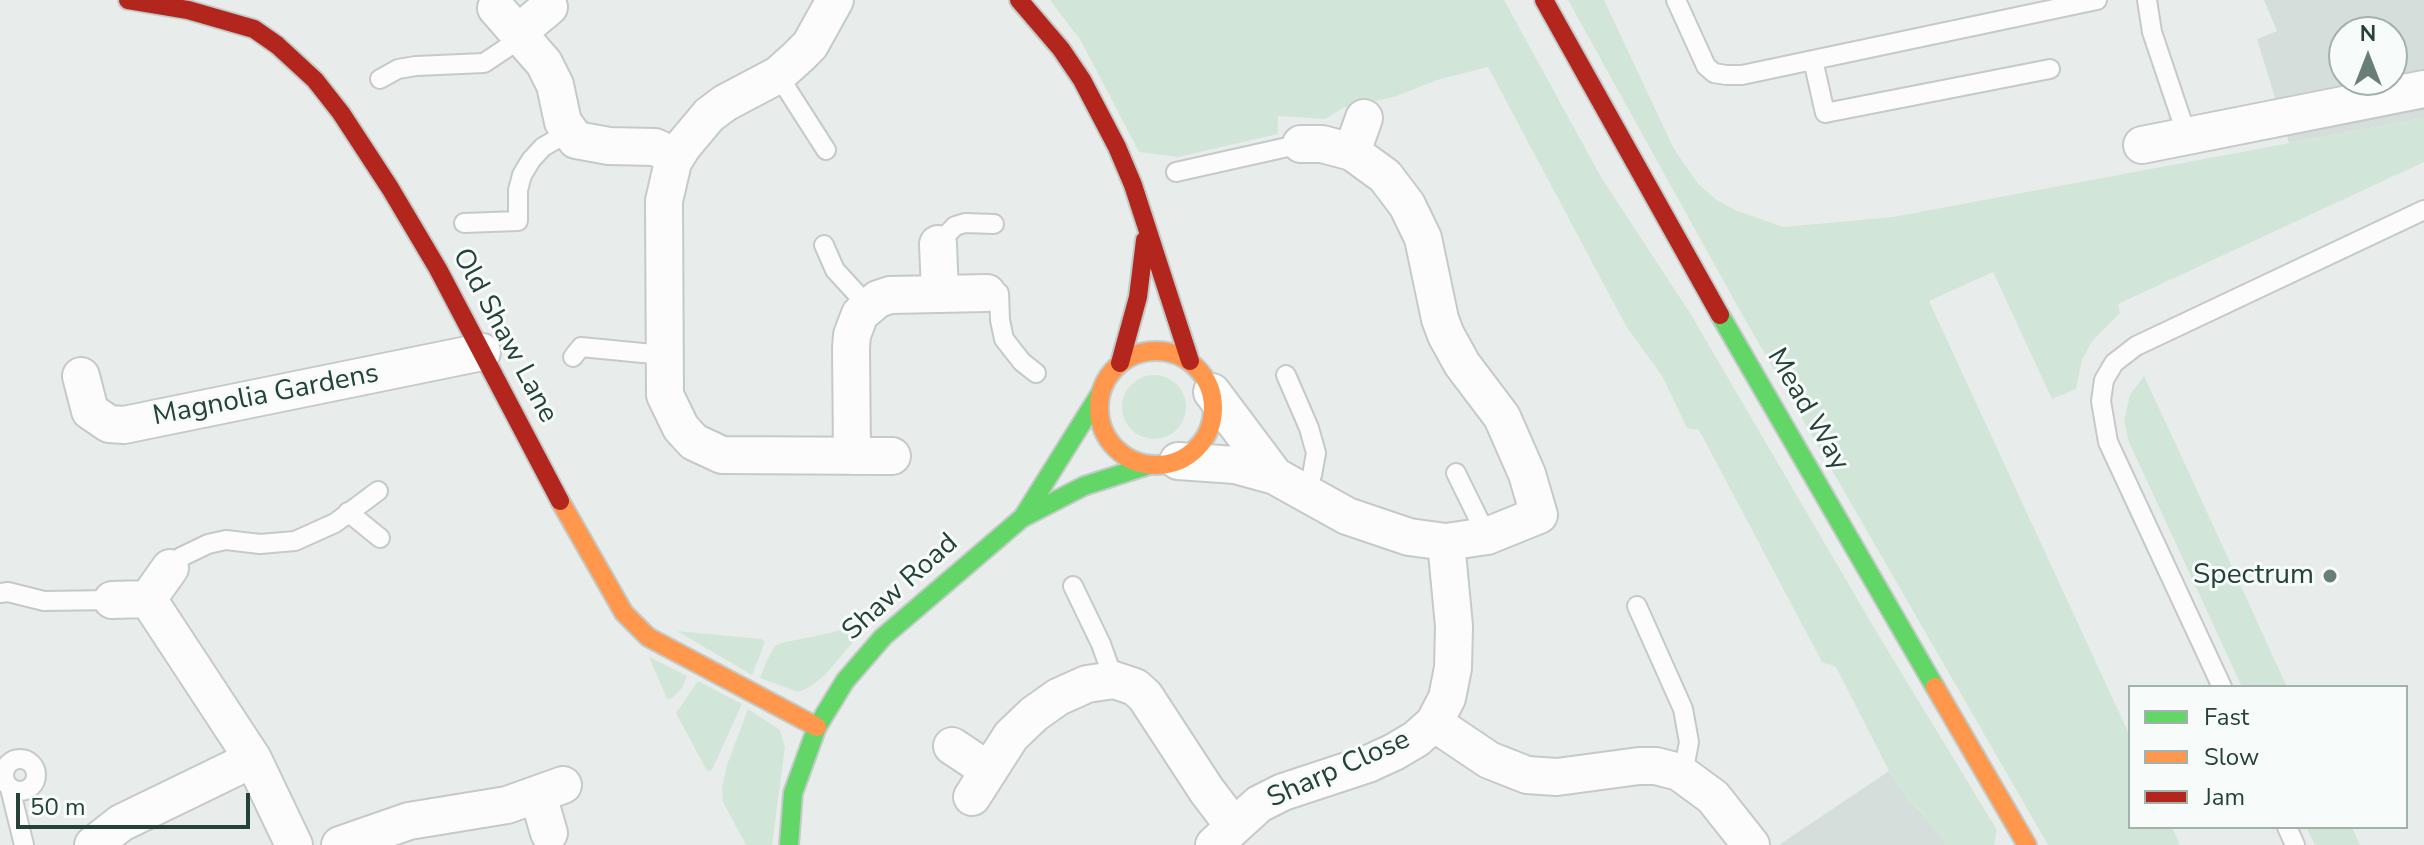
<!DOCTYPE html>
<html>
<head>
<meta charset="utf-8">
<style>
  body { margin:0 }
  #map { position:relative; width:2424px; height:845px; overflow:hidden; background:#e8edeb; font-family:"Nunito Sans",sans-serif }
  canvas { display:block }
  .legend { position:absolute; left:2128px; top:685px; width:280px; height:144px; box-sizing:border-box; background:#f7fbf9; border:2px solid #a3b1ad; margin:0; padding:10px 14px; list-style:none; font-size:24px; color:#24423a }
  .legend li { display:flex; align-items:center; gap:16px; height:40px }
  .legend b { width:40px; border:2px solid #a3b1ad }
  .north { position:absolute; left:2328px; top:16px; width:80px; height:80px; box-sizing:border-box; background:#f7fbf9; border:2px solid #a3b1ad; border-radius:50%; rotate:0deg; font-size:22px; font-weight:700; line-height:32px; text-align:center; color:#24423a }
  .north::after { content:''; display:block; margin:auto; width:28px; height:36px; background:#697e78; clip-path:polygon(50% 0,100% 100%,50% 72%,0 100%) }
  .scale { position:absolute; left:16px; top:793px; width:234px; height:36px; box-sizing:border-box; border:4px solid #24423a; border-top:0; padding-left:10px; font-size:24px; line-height:28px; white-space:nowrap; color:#24423a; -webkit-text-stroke:6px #f7fbf9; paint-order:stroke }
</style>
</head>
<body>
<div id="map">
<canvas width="2424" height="845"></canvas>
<ul class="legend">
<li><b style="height:10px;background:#63d668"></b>Fast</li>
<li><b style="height:10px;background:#ff974d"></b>Slow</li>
<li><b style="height:10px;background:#b3261e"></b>Jam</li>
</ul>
<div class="north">N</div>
<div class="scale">50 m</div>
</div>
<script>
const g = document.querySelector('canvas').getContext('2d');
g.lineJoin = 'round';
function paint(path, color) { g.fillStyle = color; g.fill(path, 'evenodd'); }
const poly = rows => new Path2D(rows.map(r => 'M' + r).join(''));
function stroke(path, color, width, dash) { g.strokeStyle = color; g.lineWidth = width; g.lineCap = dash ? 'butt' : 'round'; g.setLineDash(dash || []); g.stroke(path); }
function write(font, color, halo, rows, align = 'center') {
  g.font = font + ' "Nunito Sans",sans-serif'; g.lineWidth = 6; g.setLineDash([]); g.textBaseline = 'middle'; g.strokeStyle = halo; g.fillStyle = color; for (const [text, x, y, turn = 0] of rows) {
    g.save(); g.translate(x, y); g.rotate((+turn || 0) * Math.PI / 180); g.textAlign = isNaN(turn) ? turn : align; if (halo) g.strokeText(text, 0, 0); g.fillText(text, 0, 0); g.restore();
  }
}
const built = poly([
  [2264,0,2424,0,2424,118,2289,143,2257,39,2277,31],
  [2344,32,2392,32,2392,80,2344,80],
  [1889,771,1908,800,1922,813,1935,829,1955,845,1779,845]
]);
const green = poly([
  [1050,0,1504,0,1601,177,1690,313,1876,631,1997,830,1994,845,1945,845,1923,813,1908,800,1889,771,1836,667,1822,662,1699,430,1687,428,1662,376,1626,326,1488,67,1437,80,1394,97,1343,108,1325,119,1278,116,1278,134,1178,157,1139,152,1081,41],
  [1568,0,1604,0,1674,149,1699,185,1717,200,1735,210,1783,227,1893,217,2424,118,2424,162,2118,304,2120,313,2092,341,2082,360,2076,389,2052,399,1993,272,1929,301,2130,736,2130,827,2172,827,2180,845,2048,845,1739,309],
  '1122 407a32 32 0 1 1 64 0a32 32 0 1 1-64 0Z',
  [2144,376,2185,464,2287,687,2242,687,2129,442,2124,421,2130,395],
  [862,624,865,628,824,676,808,688,798,692,760,678,767,660,775,646,781,643,830,633],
  [677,631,761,639,765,642,752,675],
  [649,657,687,676,682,688,672,698,667,699],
  [698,681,742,704,712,770,707,771,676,713],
  [748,709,780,730,785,747,772,845,746,845,723,802,722,788,727,765],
  [2306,827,2352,827,2360,845,2315,845]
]);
const lane = poly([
  [1676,0,1706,66,1714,73,1726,75,1742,75,2097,0],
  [2147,0,2152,32,2187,136],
  [1813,60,1825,113,2050,69],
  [778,75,826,150],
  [380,79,398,69,416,66,484,63,523,37],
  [1176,172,1301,144],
  [464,223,518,221,518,190,522,175,531,160,543,147,569,132],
  [938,244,955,226,965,223,994,224],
  [824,245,835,270,868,306],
  [989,293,999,293,1000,320,1004,339,1022,362,1036,373],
  [573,357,581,347,663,355],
  [1286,375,1309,428,1316,453,1312,475,1304,493],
  [1456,473,1487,536],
  [348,512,380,538],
  [170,568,181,557,208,544,226,540,260,544,295,541,335,523,378,491],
  [1073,586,1101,644,1114,680],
  [0,593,8,592,44,601,112,600],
  [1637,606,1683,709,1689,742,1683,774],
  [2222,687,2108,442,2101,401,2104,380,2114,363,2136,346,2424,210],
  '4 775a16 16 0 1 1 32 0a16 16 0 1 1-32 0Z',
  [10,788,24,845],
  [2287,827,2295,845]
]);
const street = poly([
  [835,0,810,45,799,56,778,75,725,103,709,115,683,146,673,162,664,201,665,395,681,428,694,442,722,455,892,456],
  [496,8,544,63,555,85,563,122,576,140,609,146,655,147,676,157],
  [519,32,549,7],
  [2142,145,2424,89],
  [1352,152,1364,118],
  [938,244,940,293],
  [81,376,90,411,109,424,124,425,482,352],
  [1212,392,1275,476,1347,516,1409,537,1446,542,1487,536,1539,515,1527,474,1502,417,1462,364,1446,335,1440,319,1423,238,1407,205,1385,176,1352,152,1322,144,1301,144],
  [852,456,851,348,852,335,860,314,878,299,890,295,987,293],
  [1178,461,1235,465,1275,476],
  [170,568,148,599,253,759,294,845],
  [112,600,148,599],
  [1434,723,1489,760,1527,775,1557,777,1639,766,1656,766,1679,772,1713,797,1751,845],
  [952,746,988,770],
  [538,795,549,833],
  [972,797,1011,736,1034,714,1058,697,1087,684,1114,680,1135,687,1145,696,1207,791,1233,825],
  [93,845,121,823,253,759],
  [340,845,409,821,507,805,563,785],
  [1214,845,1259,804,1283,792,1368,764,1394,752,1416,739,1434,723,1447,698,1453,668,1454,626,1446,542]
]);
const fast = poly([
  [1720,315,1935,687],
  [1023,517,1100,394],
  [789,845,793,793,817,727,845,681,883,637,1022,518,1084,486,1149,465]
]);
const slow = poly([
  '1099 408a57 57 0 1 1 114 0a57 57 0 1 1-114 0Z',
  [560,501,624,613,648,637,817,727],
  [1935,687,2027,845]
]);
const jam = poly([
  [128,0,188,10,254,29,277,45,315,80,341,113,390,188,438,269,560,501],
  [1019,0,1061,49,1082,80,1117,147,1133,185,1190,361],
  [1544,0,1720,315],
  [1120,363,1138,297,1145,240]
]);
const markers = [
  [2330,576,8,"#697e78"]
];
const streetNames = [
  ["Old Shaw Lane",504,336,62],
  ["Magnolia Gardens",266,396,-11],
  ["Mead Way",1807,410,60],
  ["Shaw Road",901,588,-42],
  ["Sharp Close",1339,770,-24]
];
const poiNames = [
  ["Spectrum",2314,576]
];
paint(built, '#d6dedb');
paint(green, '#d1e6d8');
stroke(lane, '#c5cac8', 22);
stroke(street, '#c5cac8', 40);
stroke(fast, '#c3cbc8', 22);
stroke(slow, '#c3cbc8', 22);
stroke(jam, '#c3cbc8', 22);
stroke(lane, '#fcfcfc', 18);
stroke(street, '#fcfcfc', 36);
stroke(fast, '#63d668', 18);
stroke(slow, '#ff974d', 18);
stroke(jam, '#b3261e', 18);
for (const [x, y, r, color] of markers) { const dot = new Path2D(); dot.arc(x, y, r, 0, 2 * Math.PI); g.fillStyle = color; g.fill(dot); stroke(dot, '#f7fbf9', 3); }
write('28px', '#24423a', '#f7fbf9', streetNames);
write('28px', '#24423a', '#f7fbf9', poiNames, 'right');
</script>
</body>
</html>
